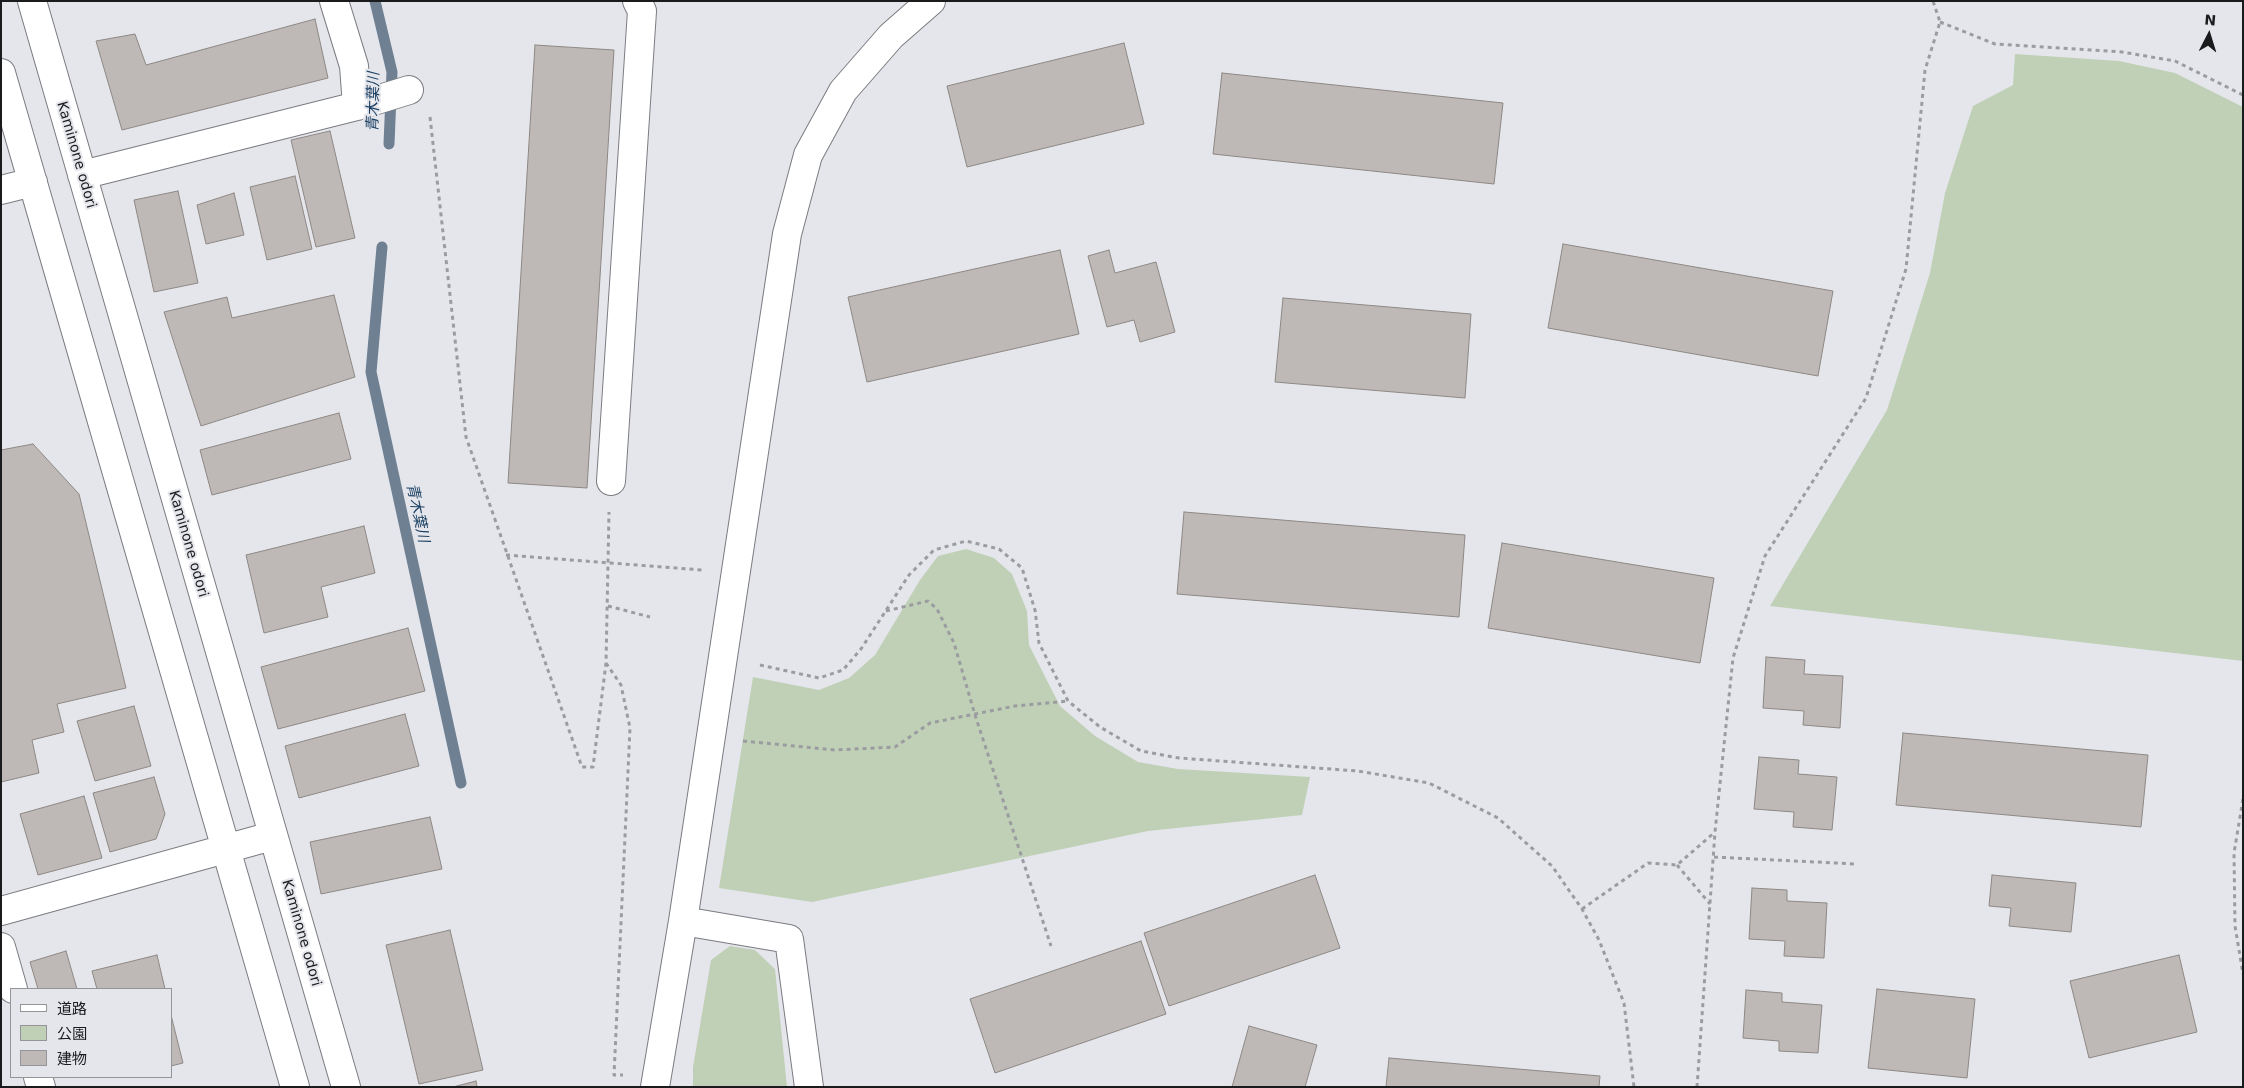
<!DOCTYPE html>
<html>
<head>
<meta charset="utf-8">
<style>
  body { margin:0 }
  #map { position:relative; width:2244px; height:1088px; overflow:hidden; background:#e5e6ec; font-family:"DejaVu Sans","Noto Sans JP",sans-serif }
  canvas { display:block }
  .frame { position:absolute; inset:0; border:2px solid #1a1b1d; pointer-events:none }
  .legend { position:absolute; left:10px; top:988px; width:162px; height:90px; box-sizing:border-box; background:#e5e6ec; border:1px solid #949599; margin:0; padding:6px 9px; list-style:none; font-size:15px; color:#1a1b1d }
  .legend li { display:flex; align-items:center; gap:10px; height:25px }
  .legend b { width:25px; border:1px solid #949599 }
  .north { position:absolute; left:2184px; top:10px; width:50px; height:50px; -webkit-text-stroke:4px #e5e6ec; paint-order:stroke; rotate:5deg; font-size:14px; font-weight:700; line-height:20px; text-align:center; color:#1a1b1d }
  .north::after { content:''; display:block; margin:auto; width:18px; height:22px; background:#1a1b1d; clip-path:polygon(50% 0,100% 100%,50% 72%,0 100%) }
</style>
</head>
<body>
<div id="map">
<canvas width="2244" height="1088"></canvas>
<div class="frame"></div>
<ul class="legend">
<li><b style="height:6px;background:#fff"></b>道路</li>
<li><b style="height:14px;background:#c0d0b7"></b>公園</li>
<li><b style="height:14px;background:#beb9b6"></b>建物</li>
</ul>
<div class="north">N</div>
</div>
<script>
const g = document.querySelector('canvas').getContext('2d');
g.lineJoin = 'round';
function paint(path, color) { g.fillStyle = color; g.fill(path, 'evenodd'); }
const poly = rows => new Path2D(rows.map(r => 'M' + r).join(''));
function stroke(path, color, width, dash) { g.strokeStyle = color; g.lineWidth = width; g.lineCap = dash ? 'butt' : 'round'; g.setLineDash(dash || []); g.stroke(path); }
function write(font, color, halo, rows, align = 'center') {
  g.font = font + ' "DejaVu Sans","Noto Sans JP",sans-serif'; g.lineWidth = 4; g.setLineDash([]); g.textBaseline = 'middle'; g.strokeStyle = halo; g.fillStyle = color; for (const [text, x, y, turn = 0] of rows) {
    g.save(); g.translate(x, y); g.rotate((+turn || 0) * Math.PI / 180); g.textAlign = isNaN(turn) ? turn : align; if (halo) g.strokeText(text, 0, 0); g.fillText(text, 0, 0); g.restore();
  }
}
const green = poly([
  [2015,54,2119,61,2175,73,2243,107,2243,661,1770,606,1887,410,1930,273,1945,193,1973,106,2013,85],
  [966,549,994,558,1012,574,1027,611,1029,645,1060,706,1095,736,1138,762,1178,769,1310,777,1302,815,1148,831,812,902,719,888,753,677,819,690,849,678,875,655,920,580,938,556],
  [730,946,755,950,775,969,787,1087,693,1087,693,1067,711,960]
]);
const stream = poly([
  [375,1,392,72,389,144],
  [382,247,371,372,461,783]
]);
const building = poly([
  [315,19,328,78,122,130,96,41,135,34,146,65,315,19],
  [1124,43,1144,124,967,167,947,86,1124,43],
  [535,45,614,50,587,488,508,483,535,45],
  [1222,73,1503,103,1494,184,1213,154,1222,73],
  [330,131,355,238,316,247,291,140,330,131],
  [295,176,312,249,267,260,250,187,295,176],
  [178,191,198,283,154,292,134,200,178,191],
  [234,193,244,235,206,244,197,205,234,193],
  [1563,244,1833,291,1818,376,1548,328,1563,244],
  [1060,250,1079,334,867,382,848,297,1060,250],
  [1109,250,1115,273,1156,262,1175,332,1140,342,1134,320,1107,327,1088,256,1109,250],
  [334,295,355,377,201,426,164,312,227,297,232,318,334,295],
  [1283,298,1471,314,1465,398,1275,382,1283,298],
  [339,413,351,459,212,495,200,450,339,413],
  [33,444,79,494,126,688,57,704,64,732,32,740,39,773,1,782,1,450,33,444],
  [1184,512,1465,535,1459,617,1177,594,1184,512],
  [364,526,375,573,321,587,328,617,264,633,246,555,364,526],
  [1502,543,1714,578,1700,663,1488,628,1502,543],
  [408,628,425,691,278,729,261,667,408,628],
  [1766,657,1805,660,1804,674,1843,676,1840,728,1803,725,1804,711,1763,708,1766,657],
  [134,706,151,766,95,781,77,721,134,706],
  [405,714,419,766,299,798,285,746,405,714],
  [1903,733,2148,755,2141,827,1896,805,1903,733],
  [1759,757,1799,760,1798,774,1837,777,1832,830,1793,827,1794,812,1754,809,1759,757],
  [154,777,165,814,156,839,110,852,93,793,154,777],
  [84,796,102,858,38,875,20,814,84,796],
  [430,817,442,869,321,894,310,842,430,817],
  [1315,875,1340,948,1169,1006,1144,933,1315,875],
  [1992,875,2076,883,2071,932,2009,926,2011,908,1989,906,1992,875],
  [1752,888,1787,890,1787,901,1827,903,1824,958,1784,956,1785,941,1749,939,1752,888],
  [450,930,483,1070,419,1084,386,945,450,930],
  [1141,941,1166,1014,995,1073,970,999,1141,941],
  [66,951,77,989,38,989,30,962,66,951],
  [157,955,165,989,97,989,92,971,157,955],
  [2179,955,2197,1032,2089,1058,2070,981,2179,955],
  [1877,989,1975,999,1967,1078,1868,1068,1877,989],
  [1746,990,1782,993,1782,1002,1822,1005,1818,1053,1779,1051,1779,1041,1743,1038,1746,990],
  [171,1015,183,1063,171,1066,171,1015],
  [1249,1026,1317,1045,1305,1087,1232,1087,1249,1026],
  [1389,1058,1600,1076,1599,1087,1386,1087,1389,1058],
  [476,1081,477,1087,453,1087,476,1081]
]);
const path = poly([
  [1940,22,1995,44,2122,52,2175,61,2243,95],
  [430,117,466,437,582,767,593,767,606,663,609,512],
  [506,555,702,570],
  [608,606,650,617],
  [886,611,928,601,937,609,954,643,975,715,1051,946],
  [606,663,621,685,630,728,614,1075,623,1075],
  [760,665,819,678,843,670,861,649,909,575,934,550,966,541,999,549,1022,568,1035,610,1039,643,1068,701,1100,727,1141,751,1179,758,1358,771,1429,783,1498,818,1552,866,1582,909,1599,940,1624,1003,1634,1087],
  [743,741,835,750,895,747,930,723,1015,706,1068,701],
  [2243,799,2234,853,2235,926,2243,974],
  [1714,857,1856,864],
  [1677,865,1710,904],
  [1582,909,1648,863,1677,865,1715,832],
  [1697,1087,1715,832,1733,658,1765,556,1866,398,1906,269,1925,70,1940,22,1933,1]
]);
const minor = poly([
  [32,1,346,1087],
  [334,1,354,66,357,106],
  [1,73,295,1087],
  [82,175,357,106,409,90],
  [1,190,33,182],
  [611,481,642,11,637,1],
  [1,911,272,836],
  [683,921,789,939,809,1087],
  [1,947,13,989],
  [38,1077,41,1087],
  [655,1087,683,921,787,234,808,155,843,91,891,36,931,1]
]);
const streetNames = [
  ["Kaminone odori",76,155,74],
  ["Kaminone odori",188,544,74],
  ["Kaminone odori",301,933,74]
];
const waterNames = [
  ["青木葉川",374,102,-89],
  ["青木葉川",417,513,78]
];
paint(green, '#c0d0b7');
stroke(stream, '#6f8093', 11);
paint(building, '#beb9b6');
stroke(building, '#8d8884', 1);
stroke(minor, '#7b7c81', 30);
stroke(path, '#9b9ca0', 3, [4, 4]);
stroke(minor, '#fff', 28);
write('14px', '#1a1b1d', '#e5e6ec', streetNames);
write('italic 15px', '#153b5e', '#e5e6ec', waterNames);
</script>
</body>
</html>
